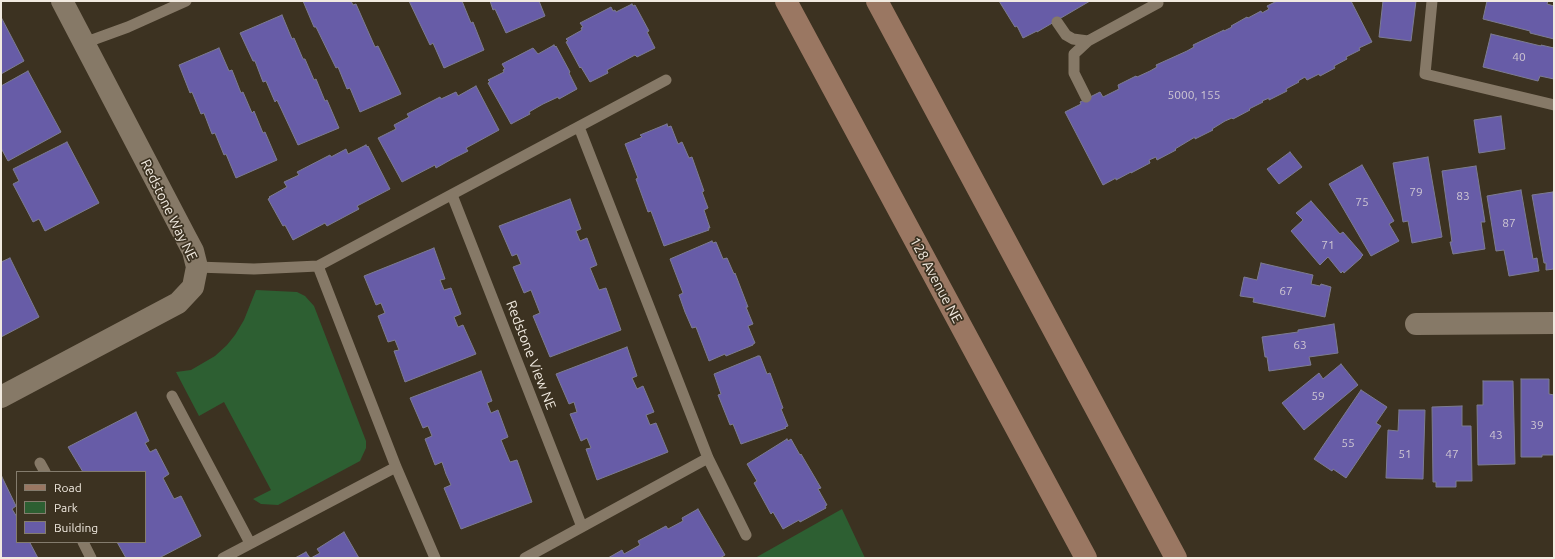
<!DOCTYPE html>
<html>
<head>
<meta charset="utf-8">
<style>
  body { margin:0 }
  #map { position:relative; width:1555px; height:559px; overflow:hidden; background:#3c3221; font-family:Ubuntu,sans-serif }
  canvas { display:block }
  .frame { position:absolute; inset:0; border:2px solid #f1eae0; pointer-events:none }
  .legend { position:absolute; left:16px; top:471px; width:130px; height:72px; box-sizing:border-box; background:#3c3221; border:1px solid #847c6d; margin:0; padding:5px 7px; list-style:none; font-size:12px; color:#f1eae0 }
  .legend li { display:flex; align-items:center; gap:8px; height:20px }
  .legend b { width:20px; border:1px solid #847c6d }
</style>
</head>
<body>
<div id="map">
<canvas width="1555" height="559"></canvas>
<div class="frame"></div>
<ul class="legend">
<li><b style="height:5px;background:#9a7762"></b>Road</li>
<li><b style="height:11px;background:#2d5f32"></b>Park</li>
<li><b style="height:11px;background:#675ca7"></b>Building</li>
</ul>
</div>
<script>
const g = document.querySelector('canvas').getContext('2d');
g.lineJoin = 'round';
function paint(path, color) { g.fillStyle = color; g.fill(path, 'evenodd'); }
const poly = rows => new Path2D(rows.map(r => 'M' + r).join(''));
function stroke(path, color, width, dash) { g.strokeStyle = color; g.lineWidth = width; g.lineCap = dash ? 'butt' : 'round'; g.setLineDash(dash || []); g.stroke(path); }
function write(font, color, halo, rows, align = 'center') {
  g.font = font + ' Ubuntu,sans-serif'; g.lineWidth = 3.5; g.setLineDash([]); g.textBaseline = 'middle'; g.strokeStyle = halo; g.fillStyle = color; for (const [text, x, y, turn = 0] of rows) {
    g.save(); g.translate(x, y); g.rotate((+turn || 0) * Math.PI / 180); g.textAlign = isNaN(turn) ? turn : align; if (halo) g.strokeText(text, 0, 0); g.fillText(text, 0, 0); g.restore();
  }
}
const green = poly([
  [256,290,297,292,305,296,314,306,366,441,366,448,360,461,278,505,261,504,253,499,271,490,224,402,199,416,176,372,191,370,215,356,227,345,235,335,244,320],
  [842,509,865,558,755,558]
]);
const building = poly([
  [303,1,351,1,353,5,356,4,375,47,378,46,401,94,360,112,350,88,347,89,338,67,336,68,316,27,314,27,303,1],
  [409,1,462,1,471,23,473,22,484,50,444,68,433,43,430,45,409,1],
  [490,1,539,1,545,16,506,33,495,9,493,10,490,1],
  [999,1,1090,1,1037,32,1037,31,1023,38,1017,26,1015,27,999,1],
  [1277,1,1351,1,1372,42,1359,48,1360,50,1346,57,1347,59,1334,66,1335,68,1320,76,1319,74,1307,80,1305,77,1298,81,1299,82,1286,89,1287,91,1269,100,1269,98,1262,101,1263,102,1249,109,1250,110,1233,119,1232,118,1225,121,1212,129,1213,130,1195,139,1195,137,1175,149,1176,150,1157,160,1156,157,1149,160,1150,163,1131,173,1131,172,1116,180,1116,178,1103,185,1065,112,1081,104,1080,102,1100,92,1103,97,1119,89,1118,85,1136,76,1137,77,1150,71,1157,67,1156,65,1187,51,1194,47,1193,45,1224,30,1224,31,1232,27,1231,26,1247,17,1248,18,1261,11,1262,13,1269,9,1267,6,1277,1],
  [1383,1,1416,1,1411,41,1379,37,1383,1],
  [1487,1,1548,1,1547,4,1554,6,1554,39,1530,33,1530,31,1483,19,1487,1],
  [632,4,633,6,635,5,649,31,647,32,655,48,637,57,635,55,607,70,608,73,590,82,581,67,580,68,566,42,568,41,566,39,582,30,581,28,583,27,580,23,611,7,613,11,615,10,616,12,632,4],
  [282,15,292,39,294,38,303,59,305,59,314,80,316,79,325,101,327,100,339,128,298,145,277,100,275,102,266,81,263,82,255,61,253,61,240,33,282,15],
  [1,17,24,61,1,74,1,17],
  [1491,34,1541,46,1541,45,1554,48,1554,79,1540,76,1538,81,1483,67,1491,34],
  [554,45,555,47,556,46,570,72,569,73,577,89,559,99,558,97,543,104,529,112,530,114,511,124,488,83,490,82,488,80,504,72,503,70,505,69,502,64,533,48,538,54,554,45],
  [219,48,229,71,232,70,241,93,243,92,252,113,254,111,263,133,265,132,277,160,236,178,226,154,224,155,215,133,212,134,204,113,201,114,192,92,190,93,179,65,219,48],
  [28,71,61,132,8,161,1,148,1,86,28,71],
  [476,86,499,130,466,148,468,151,452,159,436,168,435,165,402,182,378,138,396,129,394,125,409,117,407,114,440,97,441,99,456,92,458,96,476,86],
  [1501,116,1505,149,1479,153,1474,120,1501,116],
  [667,124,668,127,671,126,678,144,682,142,689,158,692,157,704,191,702,192,708,208,704,210,710,228,708,228,709,230,664,246,651,211,648,212,636,179,638,178,625,144,642,137,640,135,667,124],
  [67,142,99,203,45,231,39,219,33,222,13,184,19,181,13,169,67,142],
  [366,145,367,147,368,146,390,189,357,206,359,209,327,226,325,223,293,240,285,225,283,226,268,199,270,198,269,197,287,187,284,182,299,175,297,172,330,155,331,157,346,149,348,154,366,145],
  [1290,152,1302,167,1279,184,1267,169,1290,152],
  [1428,157,1442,237,1412,243,1408,221,1403,222,1393,163,1428,157],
  [1362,165,1394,221,1389,224,1399,241,1371,256,1329,184,1362,165],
  [1476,166,1485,222,1481,222,1485,249,1453,254,1450,242,1452,242,1442,171,1476,166],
  [1521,190,1533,259,1537,258,1539,271,1509,276,1504,250,1496,251,1487,196,1521,190],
  [1553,192,1554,269,1546,270,1546,263,1544,263,1532,195,1553,192],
  [570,199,581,229,576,231,580,241,587,238,597,265,590,268,599,290,606,288,621,330,550,357,533,316,540,313,531,290,524,293,513,267,521,264,517,254,512,256,499,226,570,199],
  [1311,201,1340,234,1343,232,1363,255,1361,257,1361,258,1344,273,1343,271,1341,273,1328,257,1320,265,1291,231,1303,220,1296,213,1311,201],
  [712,241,713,243,716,242,723,259,727,258,734,274,735,273,748,307,746,307,753,324,748,326,755,343,753,344,753,345,726,356,725,354,709,361,696,327,692,328,685,312,679,295,683,293,670,259,712,241],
  [434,248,445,279,440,280,444,290,451,288,461,314,454,317,458,327,463,325,476,354,405,382,394,351,399,350,395,340,388,342,378,316,385,313,381,303,376,305,364,276,434,248],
  [10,258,39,317,1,337,1,262,10,258],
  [1261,263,1313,275,1311,284,1320,286,1321,284,1331,287,1325,317,1253,302,1254,298,1240,296,1244,277,1257,280,1261,263],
  [1334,324,1338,353,1309,357,1311,365,1269,371,1267,357,1265,357,1262,337,1298,332,1298,330,1334,324],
  [627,347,637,376,632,378,637,389,643,386,654,412,646,415,650,425,656,423,668,452,597,480,586,449,591,448,587,438,581,441,570,414,577,412,574,402,569,404,556,374,627,347],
  [758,356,760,356,767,374,770,373,783,408,781,409,788,426,785,427,786,428,741,444,733,424,730,425,718,395,721,394,714,374,758,356],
  [1341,364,1358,385,1304,430,1282,403,1319,373,1323,379,1341,364],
  [481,371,492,401,487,403,491,413,498,410,508,437,501,440,510,462,517,460,532,502,461,529,444,488,451,485,446,474,442,462,435,465,425,439,432,436,428,426,423,428,410,398,481,371],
  [1521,379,1549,379,1549,394,1554,395,1554,455,1542,455,1542,457,1521,457,1521,379],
  [1483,381,1513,381,1515,464,1478,465,1477,405,1483,405,1483,381],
  [1361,390,1387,407,1376,423,1381,426,1346,478,1333,469,1332,471,1314,459,1361,390],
  [1462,406,1462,426,1471,426,1472,481,1456,481,1456,487,1436,487,1436,482,1433,482,1432,407,1462,406],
  [1399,410,1425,410,1423,479,1386,478,1388,430,1398,431,1399,410],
  [136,412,149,441,145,443,150,452,156,449,169,474,163,478,174,499,181,496,201,536,159,558,126,558,117,542,145,542,145,472,83,472,68,447,136,412],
  [787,439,788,441,791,439,800,455,801,454,821,488,818,489,827,505,825,506,826,508,800,522,799,520,783,529,773,512,771,514,754,483,757,481,747,464,787,439],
  [2,477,16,506,12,509,17,517,17,542,33,542,30,543,38,558,1,558,1,478,2,477],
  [698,509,725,555,720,558,608,558,622,550,624,554,640,545,638,541,666,526,668,529,683,521,682,518,698,509],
  [344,532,359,558,311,558,320,553,317,549,344,532],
  [306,552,310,558,295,558,306,552]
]);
const service = poly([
  [1432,1,1425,74,1554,105],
  [1057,22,1066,35,1073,39,1088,41],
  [84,43,128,27,186,1],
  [1086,97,1074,73,1074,54,1088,41,1158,3],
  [579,127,708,458,746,535],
  [452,195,582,527],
  [318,266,396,467,435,558],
  [197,267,254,269,318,266,666,80],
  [172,396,250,543],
  [40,463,45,472],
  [83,542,91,558],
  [223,558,396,467],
  [525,558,708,458]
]);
const minor = poly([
  [1416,324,1554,323],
  [1,397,178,303,193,287,197,267,193,251,185,236,62,1]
]);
const secondary = poly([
  [786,1,1086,558],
  [877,1,1176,558]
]);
const numberNames = [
  ["40",1519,57],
  ["5000, 155",1194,95],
  ["79",1416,192],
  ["83",1463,196],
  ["75",1362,202],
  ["87",1509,223],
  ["71",1328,245],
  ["67",1286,291],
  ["63",1300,345],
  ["59",1318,396],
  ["39",1537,425],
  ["43",1496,435],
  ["55",1348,443],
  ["51",1405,454],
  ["47",1452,454]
];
const streetNames = [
  ["Redstone Way NE",169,210,64],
  ["128 Avenue NE",936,280,62],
  ["Redstone View NE",531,355,69]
];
paint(green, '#2d5f32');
paint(building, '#675ca7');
stroke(building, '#7d7c91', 1);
stroke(service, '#867967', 11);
stroke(minor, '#867967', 22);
stroke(secondary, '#9a7762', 22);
write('12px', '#cec6d2', null, numberNames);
write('14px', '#f1eae0', '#3c3221', streetNames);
</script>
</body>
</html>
